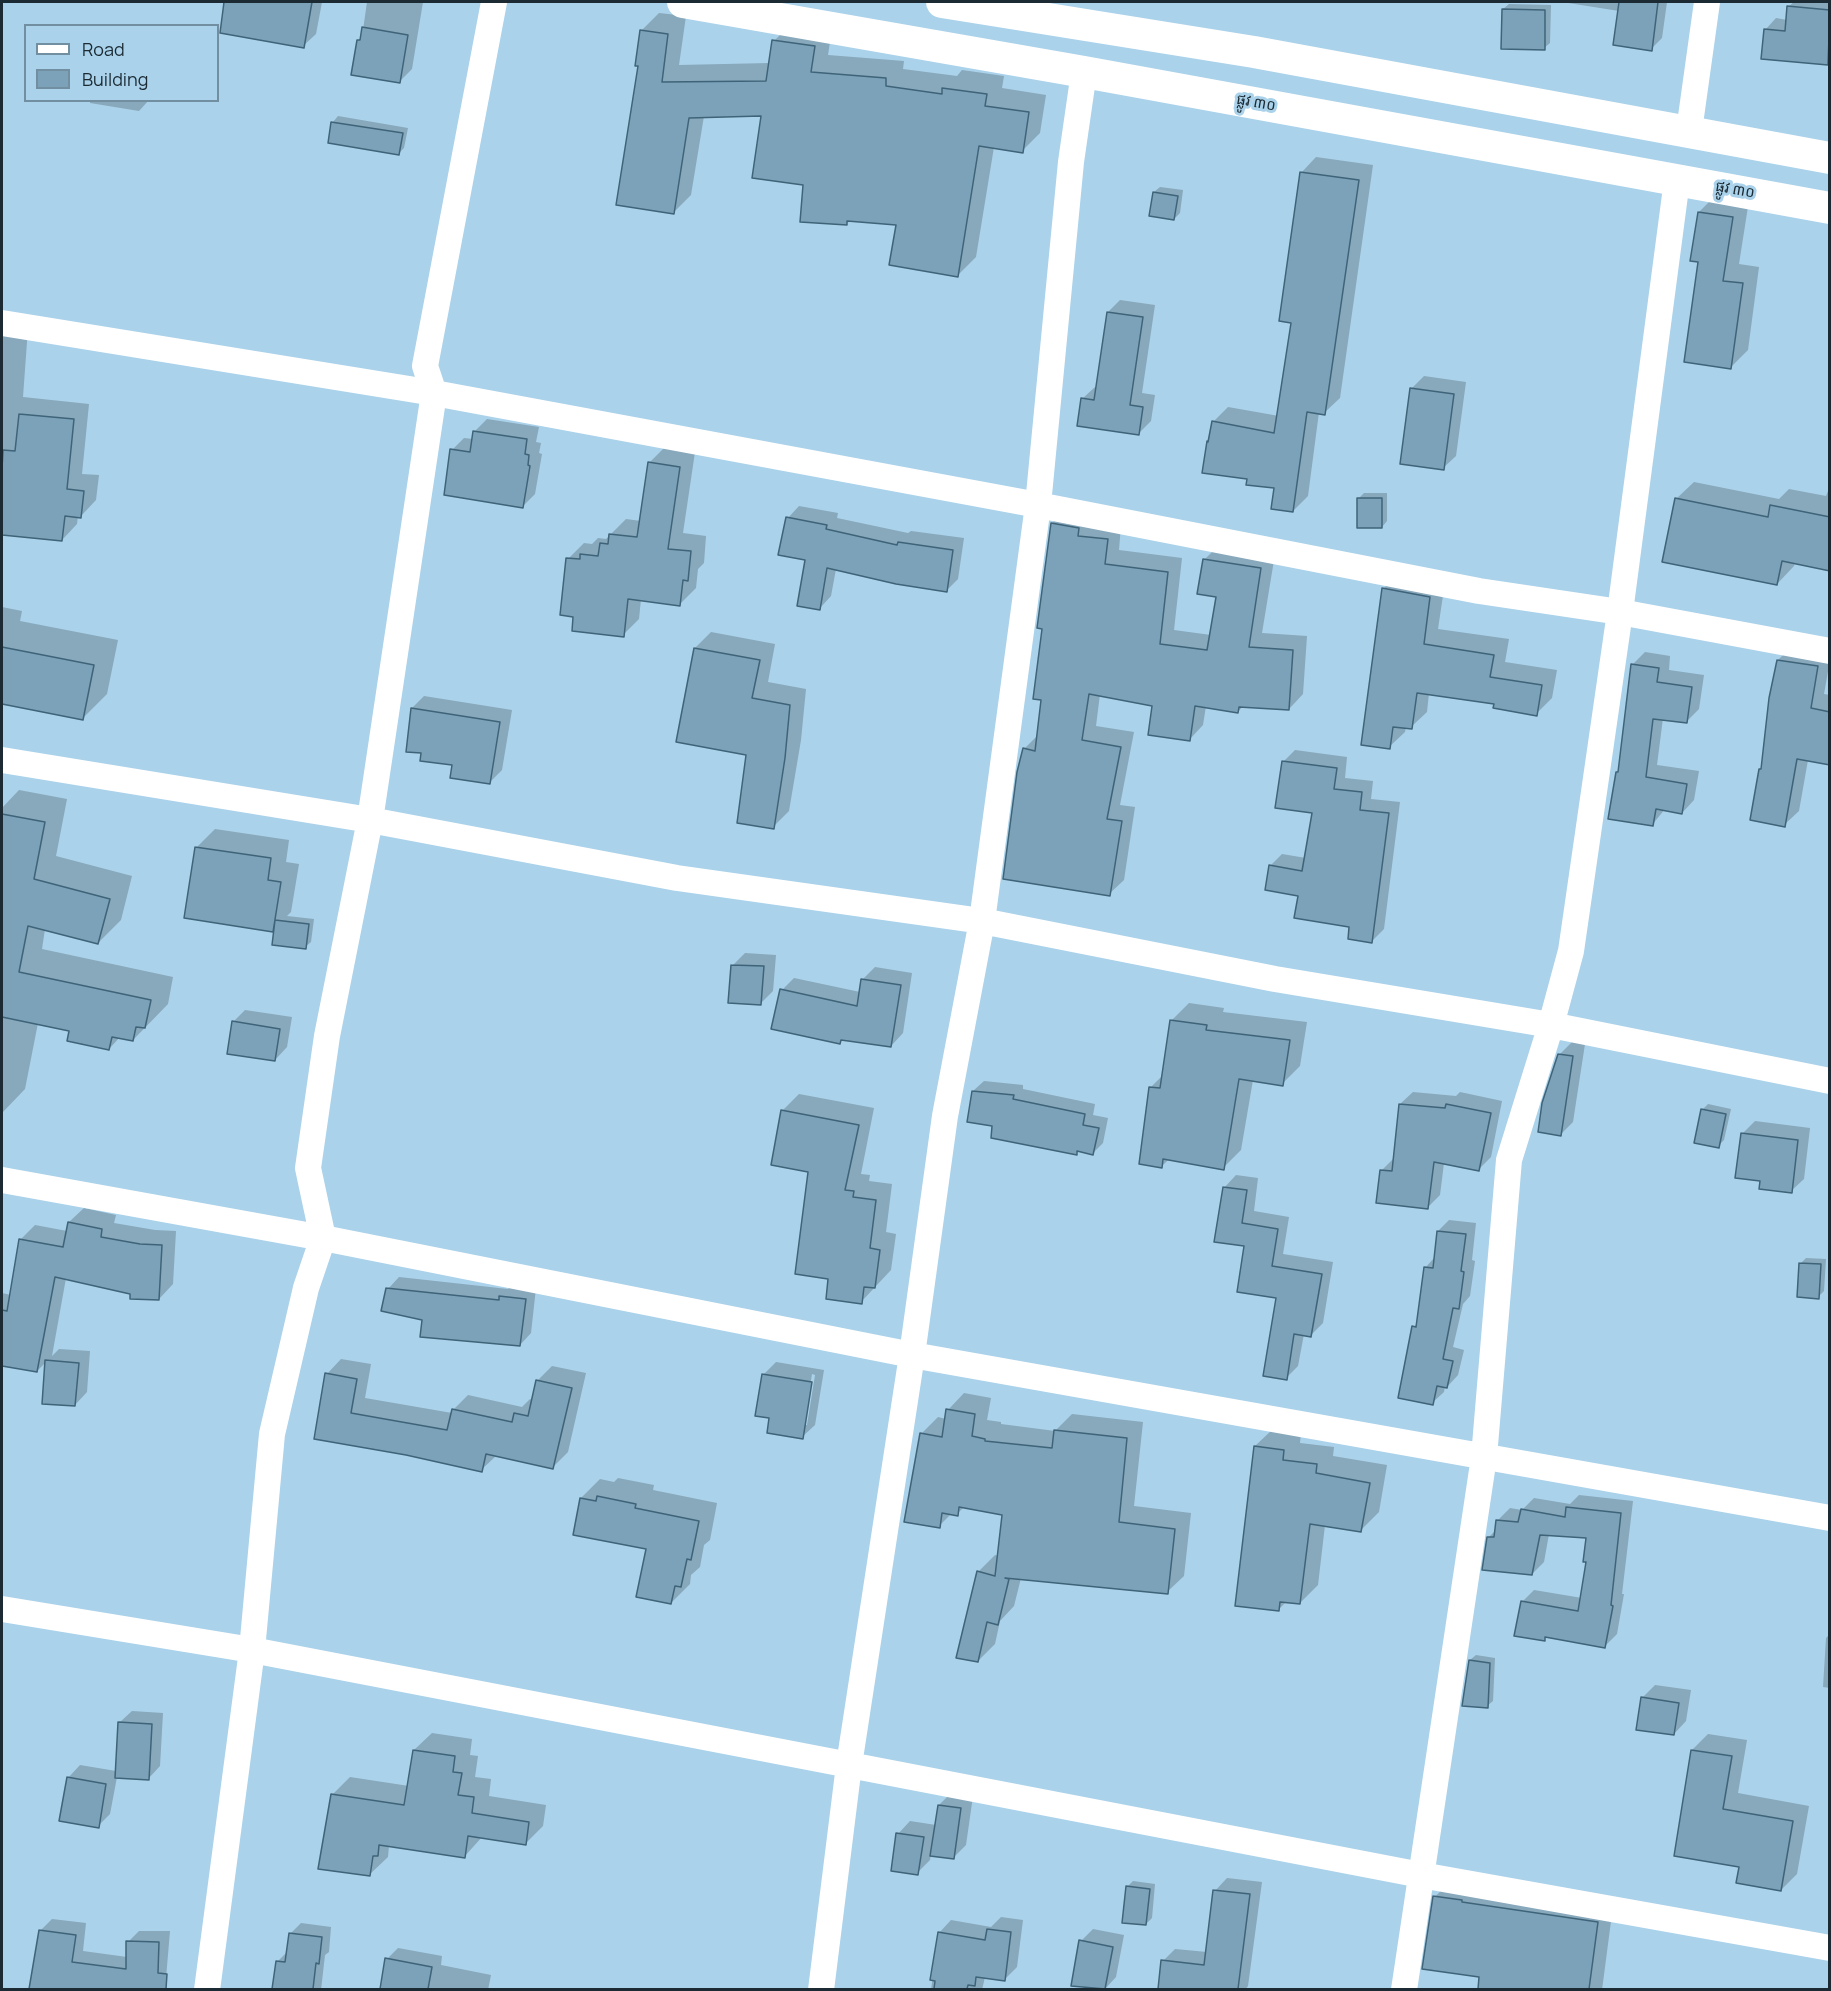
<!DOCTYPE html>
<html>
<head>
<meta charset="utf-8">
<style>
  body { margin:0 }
  #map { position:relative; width:1831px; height:1991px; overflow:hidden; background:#aad2ea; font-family:Manrope,sans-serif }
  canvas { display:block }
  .frame { position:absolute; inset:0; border:3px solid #1b2a33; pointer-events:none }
  .legend { position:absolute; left:24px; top:24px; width:195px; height:78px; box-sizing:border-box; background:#aad2ea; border:2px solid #718fa1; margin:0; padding:8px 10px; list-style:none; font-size:18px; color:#1b2a33 }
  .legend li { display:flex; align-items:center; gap:12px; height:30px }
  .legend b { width:30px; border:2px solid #718fa1 }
</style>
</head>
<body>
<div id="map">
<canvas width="1831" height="1991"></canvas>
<div class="frame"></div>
<ul class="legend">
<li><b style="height:8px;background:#fff"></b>Road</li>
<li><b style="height:16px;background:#7ba2b9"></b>Building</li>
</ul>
</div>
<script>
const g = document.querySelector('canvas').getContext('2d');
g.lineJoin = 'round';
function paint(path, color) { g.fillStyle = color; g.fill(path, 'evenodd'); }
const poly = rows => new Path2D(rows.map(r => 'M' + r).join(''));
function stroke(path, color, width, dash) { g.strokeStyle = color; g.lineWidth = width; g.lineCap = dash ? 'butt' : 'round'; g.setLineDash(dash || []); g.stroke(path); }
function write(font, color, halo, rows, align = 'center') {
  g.font = font + ' Manrope,"Noto Sans Khmer",sans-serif'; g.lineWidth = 6; g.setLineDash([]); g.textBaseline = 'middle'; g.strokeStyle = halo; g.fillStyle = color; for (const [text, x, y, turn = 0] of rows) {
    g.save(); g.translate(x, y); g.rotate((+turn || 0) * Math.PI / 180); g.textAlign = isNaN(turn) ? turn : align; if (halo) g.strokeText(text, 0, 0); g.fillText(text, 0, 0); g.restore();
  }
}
const shadow = poly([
  [226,2,322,2,316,34,303,46,221,31],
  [367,2,423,2,412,69,399,82,358,41,362,37],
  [1562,2,1667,2,1662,38,1651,49,1619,11],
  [1794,2,1830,2,1830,61,1828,63,1766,29,1776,18,1787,20,1788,7],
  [1509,4,1551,5,1550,43,1544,48,1503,9],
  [659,13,686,16,679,65,770,63,774,41,792,23,832,29,828,55,904,61,903,69,957,76,962,70,1004,76,1002,88,1046,95,1040,133,1022,151,994,147,976,257,958,275,898,223,851,220,846,224,804,184,763,115,704,116,691,195,673,213,640,65,641,31],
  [90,100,149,100,139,111,90,103],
  [338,116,408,128,404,148,398,154,329,142,333,122],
  [1316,157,1373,165,1340,398,1324,413,1319,412,1308,496,1293,511,1276,487,1249,477,1210,440,1213,422,1228,407,1279,416,1293,321,1301,173],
  [1160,187,1183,190,1180,213,1174,219,1154,192],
  [1716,195,1749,200,1739,264,1759,267,1748,350,1731,367,1699,261,1699,212],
  [1120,300,1155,305,1142,393,1155,395,1151,421,1139,433,1082,399,1095,387,1097,387,1108,312],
  [2,328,28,328,23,397,89,404,82,474,99,475,96,500,81,516,78,516,77,524,62,540,2,533],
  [1424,376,1466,382,1456,456,1443,468,1411,389],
  [487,419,539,427,536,442,541,443,539,453,542,454,535,494,523,506,452,450,464,438,473,439,475,431],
  [665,447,695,452,683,533,706,536,704,563,698,569,696,588,680,604,641,599,639,619,623,635,575,616,568,559,584,543,592,544,598,538,606,539,626,519,641,521,649,463],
  [1694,482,1779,499,1789,489,1826,496,1830,486,1830,561,1795,562,1794,566,1777,584,1676,499],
  [1364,493,1387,493,1387,521,1382,527,1358,499],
  [799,506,838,513,837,518,908,533,911,531,964,538,958,579,947,590,836,569,831,596,820,608,806,559,788,518],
  [1067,509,1121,525,1119,550,1182,558,1174,630,1211,635,1217,596,1204,560,1218,546,1275,554,1262,633,1307,636,1303,694,1289,709,1243,706,1238,712,1206,706,1203,725,1189,740,1154,704,1100,694,1096,726,1134,732,1120,805,1135,807,1124,880,1109,894,1024,749,1039,734,1043,699,1044,628,1052,523],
  [1399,573,1445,582,1438,629,1509,639,1505,662,1557,670,1552,698,1536,714,1496,703,1429,693,1427,712,1411,727,1406,727,1405,732,1389,747,1384,588],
  [2,607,22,611,20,621,118,640,107,694,82,719,2,703],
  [711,632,775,644,768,682,806,689,801,740,789,811,773,827,748,754,695,648],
  [1792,646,1830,660,1824,694,1830,695,1830,764,1808,760,1799,811,1784,825,1763,767,1778,660],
  [1645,652,1670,656,1669,670,1704,675,1699,709,1687,721,1663,718,1657,765,1699,771,1694,800,1682,813,1665,809,1652,825,1617,772,1620,770,1632,665],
  [424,696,512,710,502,770,490,782,454,763,423,752,412,708],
  [1295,750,1347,757,1345,778,1373,781,1371,799,1400,802,1384,929,1372,941,1300,894,1270,866,1282,854,1306,858,1314,812,1284,761],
  [19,790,67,799,56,856,132,876,121,920,98,943,45,929,42,949,173,977,168,1004,133,1040,120,1037,109,1049,71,1030,38,1023,25,1089,2,1113,2,808],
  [215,829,289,840,286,862,299,864,291,912,287,916,314,919,311,942,305,947,276,927,272,931,196,848],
  [745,953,776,955,773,991,761,1003,732,966],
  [875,967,912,973,903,1033,891,1046,843,1039,839,1043,782,990,794,978,860,992,862,980],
  [1189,1003,1224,1008,1223,1012,1307,1022,1300,1066,1282,1084,1253,1080,1241,1150,1223,1168,1169,1159,1162,1166,1150,1088,1164,1074,1171,1021],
  [245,1010,292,1017,287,1047,275,1060,233,1022],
  [1572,1042,1585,1044,1573,1122,1561,1134,1559,1055],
  [984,1081,1023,1085,1023,1089,1095,1104,1093,1115,1108,1118,1103,1143,1093,1153,1080,1150,1076,1154,994,1125,973,1091],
  [1413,1092,1456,1096,1460,1092,1502,1101,1491,1157,1478,1170,1444,1163,1440,1195,1428,1207,1382,1170,1394,1158,1400,1104],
  [799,1094,874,1108,861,1174,870,1175,869,1181,892,1184,886,1232,896,1234,891,1270,861,1302,830,1277,810,1171,783,1110],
  [1708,1104,1731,1109,1724,1140,1718,1146,1702,1110],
  [1755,1121,1810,1128,1804,1179,1791,1191,1762,1180,1742,1134],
  [1236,1175,1258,1178,1254,1211,1289,1217,1283,1254,1333,1262,1323,1323,1311,1335,1304,1334,1298,1366,1286,1378,1278,1297,1245,1245,1224,1188],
  [84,1208,116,1215,114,1223,155,1230,176,1231,173,1284,159,1299,66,1278,52,1356,59,1349,90,1351,87,1392,75,1405,46,1362,37,1371,2,1365,2,1293,11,1295,20,1240,35,1225,67,1231,69,1222],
  [1449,1220,1476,1223,1472,1260,1475,1261,1470,1296,1463,1304,1453,1347,1464,1350,1458,1375,1447,1387,1445,1386,1444,1392,1432,1403,1414,1327,1418,1322,1425,1268,1435,1257,1438,1231],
  [1806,1258,1826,1259,1824,1291,1818,1297,1800,1264],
  [399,1277,508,1289,512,1285,536,1288,531,1333,520,1345,423,1319,388,1289],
  [341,1359,371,1364,365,1398,452,1413,453,1410,468,1395,522,1407,530,1399,533,1400,537,1381,552,1366,586,1373,568,1452,553,1467,496,1456,481,1470,407,1454,315,1438,327,1374],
  [776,1362,824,1370,815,1425,802,1437,771,1417,763,1375],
  [812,1374,815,1375,807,1425,804,1425],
  [964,1393,991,1398,987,1420,1001,1422,1001,1424,1055,1431,1072,1414,1143,1422,1134,1506,1191,1513,1184,1576,1167,1592,1021,1578,1014,1606,1000,1621,995,1644,978,1661,978,1572,995,1555,999,1556,1004,1513,965,1506,957,1514,952,1513,939,1526,921,1434,938,1417,946,1419,948,1410],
  [1273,1429,1301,1432,1300,1443,1334,1447,1333,1456,1387,1465,1379,1512,1361,1530,1325,1525,1318,1585,1300,1603,1287,1601,1278,1610,1255,1446],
  [618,1478,654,1485,653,1490,717,1503,710,1540,704,1545,700,1567,691,1575,690,1584,671,1603,648,1548,581,1498,600,1479,614,1482],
  [1579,1495,1633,1501,1622,1594,1624,1594,1617,1634,1605,1646,1547,1636,1544,1639,1522,1602,1534,1590,1582,1598,1588,1561,1587,1537,1549,1534,1544,1562,1532,1574,1489,1537,1497,1529,1498,1520,1510,1508,1522,1510,1534,1498,1570,1504],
  [1830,1634,1830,1688,1823,1687,1826,1638],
  [1476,1655,1495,1658,1493,1701,1487,1706,1470,1660],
  [1655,1685,1691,1690,1686,1721,1674,1734,1642,1698],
  [132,1711,163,1713,160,1766,148,1779,117,1777,110,1814,98,1826,68,1778,80,1765,116,1771,119,1723],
  [432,1733,472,1739,470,1755,478,1756,475,1777,491,1779,489,1796,546,1805,543,1826,525,1844,482,1837,464,1857,389,1845,388,1857,370,1874,332,1795,350,1777,409,1786,414,1750],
  [1708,1734,1747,1740,1738,1793,1809,1806,1797,1874,1781,1890,1741,1865,1692,1750],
  [951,1793,973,1796,966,1845,953,1858,931,1854,930,1860,917,1873,898,1834,910,1821,936,1825,939,1805],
  [1227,1878,1262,1882,1248,1986,1245,1990,1159,1990,1163,1961,1175,1949,1207,1952,1215,1891],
  [1133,1881,1155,1884,1152,1918,1146,1924,1127,1887],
  [1450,1881,1613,1906,1602,1990,1479,1990,1481,1976,1435,1897],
  [1001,1917,1023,1920,1017,1967,1004,1980,985,1977,982,1990,931,1990,939,1933,951,1920,991,1927],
  [52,1919,86,1923,83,1951,127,1957,128,1942,139,1931,170,1931,165,1990,31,1990,41,1930],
  [301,1923,331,1927,329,1952,325,1955,321,1990,274,1990,277,1962,288,1951,290,1934],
  [1093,1929,1124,1935,1116,1977,1104,1990,1073,1984,1081,1941],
  [398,1948,442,1956,441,1965,491,1975,488,1990,381,1989,387,1959]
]);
const building = poly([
  [224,2,312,2,304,48,220,33,224,2],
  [1619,2,1658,2,1652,51,1613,45,1619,2],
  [1787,6,1830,10,1828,65,1761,59,1764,29,1785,31,1787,6],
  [1502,9,1545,10,1545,50,1501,49,1502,9],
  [362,27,408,35,400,83,351,75,357,40,360,40,362,27],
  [640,30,668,34,662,82,766,81,772,40,815,46,811,72,886,78,886,86,942,94,942,88,987,94,985,106,1029,112,1023,153,979,146,958,277,889,265,896,225,847,221,847,225,800,222,803,185,752,178,761,116,689,118,674,214,616,205,638,66,635,66,640,30],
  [331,122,403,133,399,155,328,143,331,122],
  [1300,172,1359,180,1325,415,1307,412,1293,512,1271,509,1274,488,1246,485,1247,479,1202,473,1207,441,1208,442,1212,421,1274,433,1291,323,1279,321,1300,172],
  [1153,192,1178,196,1174,220,1149,216,1153,192],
  [1698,212,1733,217,1723,281,1743,283,1731,369,1684,362,1698,262,1690,261,1698,212],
  [1107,312,1143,317,1130,405,1143,407,1139,435,1077,426,1081,398,1094,400,1107,312],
  [1410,388,1454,394,1444,470,1400,464,1410,388],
  [19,414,74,419,67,489,84,491,81,518,65,516,62,541,2,535,2,469,3,450,15,451,19,414],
  [473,431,527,439,525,454,529,455,528,465,530,466,523,508,444,495,450,449,470,452,473,431],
  [648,462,680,467,668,549,691,551,688,581,683,580,680,606,628,599,624,637,572,631,573,617,560,615,566,558,580,559,580,554,598,556,600,543,608,544,609,534,637,537,648,462],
  [1357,498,1382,498,1382,528,1357,528,1357,498],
  [1675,498,1768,517,1770,505,1830,517,1830,571,1782,561,1777,585,1662,562,1675,498],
  [786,517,827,525,826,529,897,545,898,542,953,550,947,592,896,584,827,568,820,610,797,606,805,560,778,555,786,517],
  [1051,523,1079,528,1078,536,1108,539,1105,564,1168,572,1160,644,1207,650,1216,597,1197,594,1203,559,1261,568,1249,647,1293,650,1289,710,1239,707,1238,713,1195,706,1190,741,1148,735,1152,706,1089,694,1082,740,1121,747,1107,819,1122,821,1110,896,1003,879,1017,772,1023,748,1035,751,1041,700,1033,699,1042,629,1037,628,1051,523],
  [1382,588,1430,597,1424,644,1494,655,1490,677,1542,685,1537,716,1493,708,1494,704,1417,693,1412,729,1393,727,1390,749,1361,745,1382,588],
  [2,647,94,665,83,720,2,704,2,647],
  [694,648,760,660,752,698,790,705,785,758,774,829,737,823,746,755,676,742,694,648],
  [1777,660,1818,666,1811,708,1830,712,1830,765,1797,759,1785,827,1750,820,1759,769,1761,769,1769,698,1777,660],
  [1631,664,1659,668,1657,682,1692,687,1687,723,1653,719,1646,777,1687,784,1682,814,1656,809,1653,826,1608,819,1616,772,1618,772,1631,664],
  [411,708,500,722,490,784,450,778,452,765,420,761,421,753,406,752,411,708],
  [1282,761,1337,768,1334,789,1362,792,1360,810,1389,813,1372,943,1348,939,1349,927,1294,918,1298,896,1265,890,1269,865,1302,871,1312,813,1275,808,1282,761],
  [2,814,45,822,34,879,110,899,98,944,28,926,19,972,151,1000,145,1028,136,1027,133,1041,112,1037,109,1050,67,1041,69,1031,2,1017,2,814],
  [195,847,271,858,268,880,281,882,273,932,184,918,195,847],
  [275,920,309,924,306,949,272,945,275,920],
  [731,965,764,966,761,1005,728,1003,731,965],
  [861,979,901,985,891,1047,841,1040,840,1044,771,1029,780,989,857,1006,861,979],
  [1170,1020,1207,1025,1206,1030,1290,1040,1283,1086,1239,1079,1224,1170,1163,1159,1162,1168,1139,1164,1149,1087,1160,1088,1170,1020],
  [232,1021,280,1029,275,1061,227,1054,232,1021],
  [1558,1054,1573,1056,1561,1136,1538,1132,1542,1103,1558,1054],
  [972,1091,1014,1095,1013,1099,1085,1114,1083,1125,1099,1128,1093,1155,1077,1151,1077,1155,991,1138,992,1126,967,1122,972,1091],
  [1399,1104,1445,1108,1446,1104,1491,1113,1479,1171,1434,1162,1428,1209,1376,1203,1380,1170,1392,1171,1399,1104],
  [1701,1109,1726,1114,1719,1148,1694,1143,1701,1109],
  [781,1110,859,1125,845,1190,854,1191,853,1197,876,1200,870,1248,880,1250,875,1288,864,1287,862,1304,826,1299,828,1279,795,1274,808,1172,771,1165,781,1110],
  [1741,1133,1798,1140,1792,1193,1759,1189,1760,1181,1735,1178,1741,1133],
  [1223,1187,1247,1190,1242,1223,1278,1229,1272,1266,1322,1274,1311,1337,1294,1334,1287,1380,1263,1376,1276,1298,1237,1292,1244,1246,1214,1242,1223,1187],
  [68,1222,102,1229,101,1237,140,1244,162,1245,159,1300,130,1299,130,1294,55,1277,37,1372,2,1366,2,1310,7,1311,19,1239,63,1247,68,1222],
  [1437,1231,1466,1234,1461,1271,1464,1272,1459,1309,1453,1308,1443,1359,1453,1361,1447,1388,1437,1386,1433,1405,1398,1398,1412,1326,1416,1327,1424,1267,1433,1268,1437,1231],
  [1799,1263,1821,1264,1819,1299,1797,1297,1799,1263],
  [386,1288,499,1300,499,1296,526,1299,520,1346,420,1337,422,1320,381,1311,386,1288],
  [45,1360,79,1363,75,1406,42,1404,45,1360],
  [325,1373,357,1379,351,1413,447,1430,452,1409,512,1422,514,1413,528,1416,536,1380,572,1388,553,1469,486,1454,482,1472,406,1455,314,1439,325,1373],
  [762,1374,812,1382,803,1439,767,1433,769,1418,755,1416,762,1374],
  [946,1409,975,1414,972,1436,985,1439,985,1441,1052,1448,1054,1430,1127,1438,1119,1522,1175,1529,1168,1594,1005,1578,1009,1579,998,1625,987,1622,978,1662,956,1658,977,1571,995,1576,1002,1515,959,1507,958,1516,942,1513,940,1528,904,1522,920,1433,942,1437,946,1409],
  [1254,1446,1284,1450,1283,1460,1317,1464,1316,1473,1370,1483,1361,1532,1310,1524,1300,1604,1280,1602,1279,1611,1235,1606,1254,1446],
  [597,1496,636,1504,635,1508,699,1521,691,1560,687,1559,681,1587,675,1586,671,1604,636,1597,646,1549,573,1535,580,1498,596,1501,597,1496],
  [1566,1507,1621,1513,1611,1605,1613,1606,1605,1648,1545,1637,1545,1641,1514,1636,1521,1601,1578,1611,1586,1562,1583,1562,1586,1538,1540,1535,1532,1575,1482,1570,1487,1537,1494,1537,1496,1520,1518,1522,1521,1509,1565,1517,1566,1507],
  [1469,1660,1490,1663,1488,1708,1462,1706,1469,1660],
  [1641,1697,1679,1703,1674,1735,1636,1730,1641,1697],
  [118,1722,152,1724,149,1780,115,1778,118,1722],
  [413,1750,455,1756,453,1772,462,1773,458,1795,474,1797,472,1813,529,1822,526,1845,468,1836,465,1858,379,1845,378,1856,373,1856,370,1876,318,1869,331,1794,404,1805,413,1750],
  [1691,1750,1732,1756,1723,1809,1793,1821,1781,1891,1736,1883,1739,1867,1674,1856,1691,1750],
  [67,1777,106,1784,99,1828,59,1821,67,1777],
  [938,1805,961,1808,954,1859,930,1856,938,1805],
  [896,1833,924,1837,918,1875,891,1871,896,1833],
  [1126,1886,1150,1889,1146,1925,1122,1923,1126,1886],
  [1213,1890,1250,1894,1238,1989,1158,1989,1161,1960,1204,1965,1213,1890],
  [1433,1896,1462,1900,1462,1902,1598,1922,1589,1989,1478,1989,1479,1977,1422,1969,1433,1896],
  [987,1929,1011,1932,1005,1981,976,1977,975,1986,968,1985,967,1989,934,1989,935,1981,930,1980,938,1932,985,1940,987,1929],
  [39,1930,76,1935,72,1962,126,1969,126,1941,159,1942,158,1973,167,1974,166,1989,29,1989,39,1930],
  [289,1933,322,1937,319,1964,316,1963,313,1989,272,1989,276,1961,285,1962,289,1933],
  [1079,1940,1113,1947,1105,1989,1071,1986,1079,1940],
  [385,1958,432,1967,428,1989,380,1989,385,1958]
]);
const minor = poly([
  [1689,131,1707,2],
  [2,323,434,393,1038,505,1479,591,1620,612,1830,651],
  [2,760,370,820,677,878,982,921,1275,979,1551,1025,1830,1081],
  [2,1180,323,1238,912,1355,1830,1518],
  [2,1609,252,1650,1421,1875,1830,1948],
  [207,1990,252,1650,272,1434,306,1288,323,1238,308,1168,327,1036,370,820,434,393,425,366,494,2],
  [821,1990,849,1765,912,1355,945,1116,982,921,1038,505,1071,162,1084,72],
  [1404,1990,1484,1457,1509,1160,1551,1025,1571,951,1620,612,1677,180]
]);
const tertiary = poly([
  [683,2,1084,72,1830,208],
  [942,2,1254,52,1830,158]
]);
const streetNames = [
  ["ផ្លូវ ៣០",1256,103,10],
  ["ផ្លូវ ៣០",1735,190,10]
];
paint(shadow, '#0003');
paint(building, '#7ba2b9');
stroke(building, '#3f6479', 1.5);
stroke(minor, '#fff', 26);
stroke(tertiary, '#fff', 32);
write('15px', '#1b2a33', '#aad2ea', streetNames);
</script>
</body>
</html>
